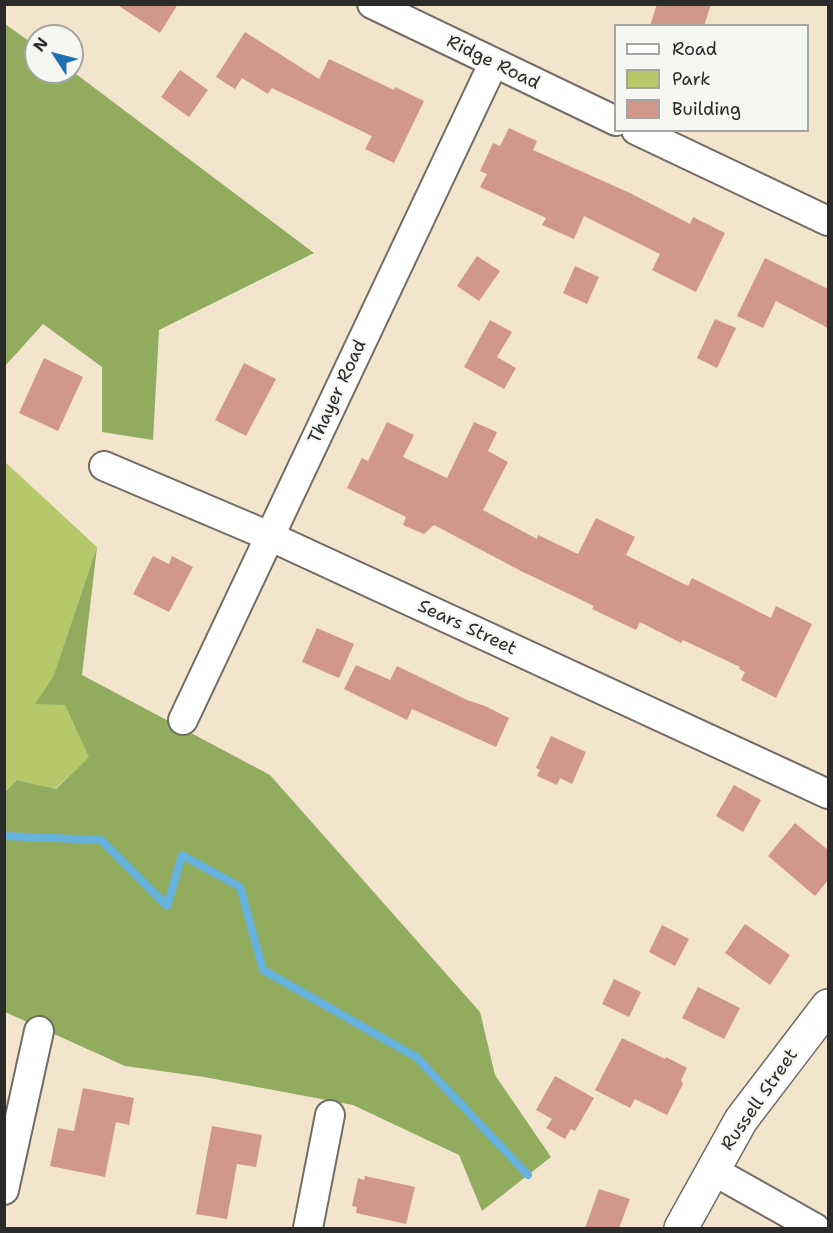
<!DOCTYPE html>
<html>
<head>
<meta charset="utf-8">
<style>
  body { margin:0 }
  #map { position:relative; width:833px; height:1233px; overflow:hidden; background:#f3e4ce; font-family:"Shantell Sans",sans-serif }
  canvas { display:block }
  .frame { position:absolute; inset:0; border:6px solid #2b2b2b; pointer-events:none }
  .legend { position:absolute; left:614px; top:24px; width:195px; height:108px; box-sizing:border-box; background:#f6f6f2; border:2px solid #a5a5a2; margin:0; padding:8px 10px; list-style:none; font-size:18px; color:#2b2b2b }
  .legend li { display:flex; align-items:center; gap:12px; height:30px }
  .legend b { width:30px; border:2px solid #a5a5a2 }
  .north { position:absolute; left:24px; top:24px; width:60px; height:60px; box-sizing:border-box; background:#f6f6f2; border:2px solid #a5a5a2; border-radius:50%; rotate:306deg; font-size:16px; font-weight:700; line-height:24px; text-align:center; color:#2b2b2b }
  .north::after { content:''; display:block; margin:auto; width:21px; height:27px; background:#1f6fb2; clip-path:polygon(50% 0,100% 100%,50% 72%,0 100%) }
</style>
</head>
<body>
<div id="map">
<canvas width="833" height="1233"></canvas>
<div class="frame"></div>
<ul class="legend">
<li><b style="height:8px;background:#fff"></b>Road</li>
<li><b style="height:16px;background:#b7c86a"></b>Park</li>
<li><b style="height:16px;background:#d1978a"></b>Building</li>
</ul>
<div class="north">N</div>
</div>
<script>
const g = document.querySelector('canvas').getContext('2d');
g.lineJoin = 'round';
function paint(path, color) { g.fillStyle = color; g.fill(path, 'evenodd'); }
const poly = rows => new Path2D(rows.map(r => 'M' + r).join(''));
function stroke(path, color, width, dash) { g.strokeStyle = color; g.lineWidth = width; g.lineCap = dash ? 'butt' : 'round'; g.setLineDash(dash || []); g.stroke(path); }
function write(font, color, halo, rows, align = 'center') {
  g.font = font + ' "Shantell Sans",sans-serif'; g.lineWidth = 4.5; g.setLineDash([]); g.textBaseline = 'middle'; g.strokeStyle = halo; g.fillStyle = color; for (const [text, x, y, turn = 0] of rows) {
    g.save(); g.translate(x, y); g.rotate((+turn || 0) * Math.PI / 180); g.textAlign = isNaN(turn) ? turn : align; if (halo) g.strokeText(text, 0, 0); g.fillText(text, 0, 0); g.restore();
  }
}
const green = poly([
  [4,461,97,547,53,677,36,703,65,705,90,757,55,789,17,780,5,792]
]);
const forest = poly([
  [5,24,36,46,36,72,72,71,314,253,159,330,153,440,102,432,102,367,43,324,5,366],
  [97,547,82,675,270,775,480,1012,495,1075,551,1157,482,1211,459,1155,353,1105,204,1077,125,1066,5,1012,5,792,17,780,56,789,89,757,65,705,35,704,53,677]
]);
const stream = poly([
  [4,836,101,840,167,906,182,855,240,887,263,970,416,1057,528,1175]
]);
const building = poly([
  [116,4,178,4,160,33],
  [657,4,711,4,704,26,650,26],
  [245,32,319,79,329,59,394,90,395,87,424,101,394,163,365,149,372,136,272,88,268,94,242,78,235,89,216,77],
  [180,70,208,90,189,117,161,97],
  [509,128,537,141,533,150,628,192,690,224,693,217,725,233,696,292,652,270,660,254,584,216,574,239,542,225,546,218,480,187,487,174,480,171,493,143,500,146],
  [477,256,500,271,479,301,457,286],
  [765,258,828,289,828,328,776,301,763,328,737,316],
  [575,266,599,277,587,304,563,293],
  [715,319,736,328,717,368,697,358],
  [490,320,512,332,497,357,516,368,504,389,464,367],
  [44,358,83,377,58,431,19,413],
  [244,363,276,379,246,436,215,420],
  [387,422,414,435,403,457,447,478,474,422,497,432,488,451,508,462,483,510,537,539,538,535,578,554,596,518,635,537,626,555,688,586,692,578,771,618,776,606,812,624,776,698,741,680,745,672,739,669,740,667,683,640,681,643,640,622,636,630,592,609,594,606,521,571,434,525,424,534,403,525,406,517,347,488,362,458,368,461],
  [153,556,169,564,172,556,193,567,169,612,133,594],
  [317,628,354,644,339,678,302,662],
  [356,665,390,680,397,666,467,700,485,706,509,718,496,747,412,709,407,720,344,689],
  [551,736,586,752,572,784,560,778,557,785,537,776,540,770,536,768],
  [734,785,761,800,743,832,716,816],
  [795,823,828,850,828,880,815,896,768,856],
  [745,924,790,955,770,985,725,953],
  [662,925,689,939,675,966,649,952],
  [614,979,641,992,629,1017,602,1004],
  [698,987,740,1008,724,1039,682,1018],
  [622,1038,665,1059,666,1057,687,1068,681,1080,683,1084,667,1115,635,1099,630,1108,595,1090],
  [555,1076,594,1098,575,1131,571,1129,565,1139,546,1128,552,1119,536,1110],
  [83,1088,134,1098,129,1125,116,1122,105,1177,50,1166,58,1128,74,1131],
  [212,1126,262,1135,256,1167,237,1164,227,1219,196,1214],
  [365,1176,415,1187,406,1224,356,1213,357,1207,352,1206,358,1178,364,1180],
  [599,1189,630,1199,619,1228,585,1228]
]);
const minor = poly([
  [372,4,616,121],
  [636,130,828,221],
  [104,466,269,536,828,794],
  [183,720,493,64],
  [712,1170,815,1228],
  [4,1190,39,1031],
  [308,1228,330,1115]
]);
const major = poly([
  [681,1228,741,1120,828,1006]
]);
const streetNames = [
  ["Ridge Road",493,63,26],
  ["Thayer Road",338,392,-65],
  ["Sears Street",467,628,25],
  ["Russell Street",760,1100,-55]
];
paint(green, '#b7c86a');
paint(forest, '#91ac5e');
stroke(stream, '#67b1df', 8);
paint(building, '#d1978a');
stroke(minor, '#716c64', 32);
stroke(major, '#716c64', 36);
stroke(minor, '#fff', 28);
stroke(major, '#fff', 33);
write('18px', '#2b2b2b', '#f6f6f2', streetNames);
</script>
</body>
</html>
